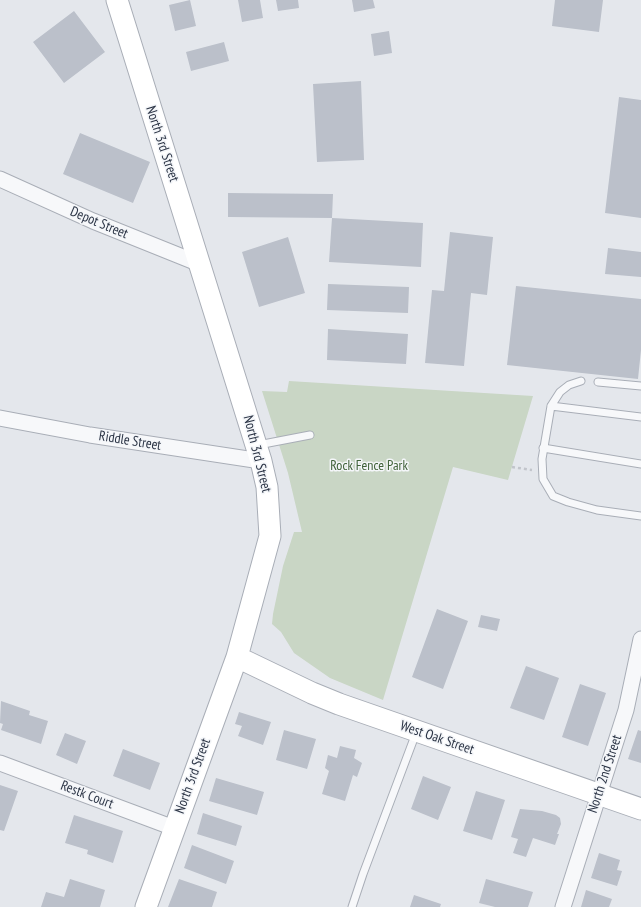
<!DOCTYPE html>
<html>
<head>
<meta charset="utf-8">
<style>
  body { margin:0 }
  canvas { display:block; background:#e4e7ec }
</style>
</head>
<body>
<canvas width="641" height="907"></canvas>
<script>
const g = document.querySelector('canvas').getContext('2d');
g.lineJoin = 'round';
function paint(path, color) { g.fillStyle = color; g.fill(path, 'evenodd'); }
const poly = rows => new Path2D(rows.map(r => 'M' + r).join(''));
function stroke(path, color, width, dash) { g.strokeStyle = color; g.lineWidth = width; g.lineCap = dash ? 'butt' : 'round'; g.setLineDash(dash || []); g.stroke(path); }
function write(font, color, halo, rows, align = 'center') {
  g.font = font + ' "PT Sans Narrow",sans-serif'; g.lineWidth = 3; g.setLineDash([]); g.textBaseline = 'middle'; g.strokeStyle = halo; g.fillStyle = color; for (const [text, x, y, turn = 0] of rows) {
    g.save(); g.translate(x, y); g.rotate((+turn || 0) * Math.PI / 180); g.textAlign = isNaN(turn) ? turn : align; if (halo) g.strokeText(text, 0, 0); g.fillText(text, 0, 0); g.restore();
  }
}
const green = poly([
  [289,381,533,396,508,480,453,467,383,700,330,678,294,653,281,632,272,624,273,614,283,566,294,532,302,532,288,473,262,391,287,392]
]);
const building = poly([
  [190,0,196,26,175,31,169,5],
  [238,0,260,0,263,18,242,22],
  [276,0,298,0,299,8,278,11],
  [352,0,373,0,375,8,354,12],
  [555,0,603,0,599,32,552,26],
  [74,11,105,52,64,83,33,42],
  [389,31,392,53,374,56,371,34],
  [224,42,229,61,191,71,186,52],
  [361,81,364,160,317,162,313,84],
  [619,97,641,100,641,218,605,213],
  [80,133,150,162,133,203,63,174],
  [228,193,333,194,332,218,423,223,421,267,329,262,332,218,228,217],
  [450,232,493,237,487,295,471,293,464,366,425,363,432,290,444,291],
  [288,237,305,293,259,307,242,252],
  [608,248,641,252,641,277,605,274],
  [328,284,409,287,408,313,327,310],
  [516,286,641,299,641,350,638,379,507,365],
  [328,329,408,334,406,364,327,360],
  [437,609,468,621,443,689,412,677],
  [481,615,500,619,497,631,478,627],
  [526,666,559,678,544,720,510,708],
  [580,684,606,693,588,746,562,737],
  [1,701,30,711,29,715,48,721,41,744,1,730,3,724,0,723],
  [239,712,271,722,263,745,238,736,242,726,235,724],
  [284,730,316,739,307,769,276,760],
  [638,730,641,731,641,763,628,759],
  [65,733,86,741,77,764,56,755],
  [340,746,356,750,354,758,362,763,357,777,353,775,345,801,322,794,329,771,325,768,328,755,337,758],
  [123,749,160,763,150,790,113,776],
  [423,776,451,787,438,820,411,809],
  [216,778,264,792,257,815,209,801],
  [0,785,18,791,4,831,0,830],
  [476,791,505,800,492,840,463,831],
  [520,809,542,811,556,815,560,818,561,824,557,834,559,834,555,845,533,838,526,857,513,853,518,839,511,837],
  [203,813,242,826,236,846,197,834],
  [74,815,123,831,113,863,87,854,88,850,65,843],
  [192,845,234,861,226,884,184,868],
  [599,853,620,860,617,870,622,871,617,886,591,878],
  [70,879,105,890,100,907,41,907,46,892,64,897],
  [179,879,217,892,212,907,168,907],
  [486,879,533,892,528,907,495,907,479,903],
  [586,890,612,899,609,907,581,907],
  [414,895,441,904,440,907,410,907]
]);
const path = poly([
  [512,467,532,470]
]);
const service = poly([
  [598,382,641,386],
  [551,406,560,392,569,385,581,381],
  [641,417,551,406,542,459,543,479,553,496,568,502,597,510,641,516],
  [258,445,310,435],
  [543,448,641,464],
  [352,907,363,874,416,733]
]);
const minor = poly([
  [0,179,93,221,200,264],
  [0,418,90,435,261,461],
  [0,763,174,828],
  [563,907,626,710,641,639]
]);
const secondary = poly([
  [117,0,261,461,267,487,270,536,237,657,146,907],
  [237,657,312,693,339,704,641,809]
]);
const streetNames = [
  ["North 3rd Street",162,144,72],
  ["Depot Street",99,223,23],
  ["Riddle Street",130,441,9],
  ["North 3rd Street",257,454,76],
  ["West Oak Street",437,738,19],
  ["North 2nd Street",605,774,-72],
  ["North 3rd Street",193,776,-70],
  ["Restk Court",87,795,21]
];
const parkNames = [
  ["Rock Fence Park",369,466]
];
paint(green, '#c9d6c5');
paint(building, '#bbc0ca');
stroke(service, '#a9aeb7', 9);
stroke(minor, '#a9aeb7', 17);
stroke(secondary, '#a9aeb7', 23);
stroke(path, '#c2c5cb', 2.5, [3, 3]);
stroke(service, '#f7f8fa', 7);
stroke(minor, '#f7f8fa', 15);
stroke(secondary, '#fff', 21);
write('14px', '#2b3445', '#f4f6f9', streetNames);
write('14px', '#3f6138', '#f4f6f9', parkNames);
</script>
</body>
</html>
